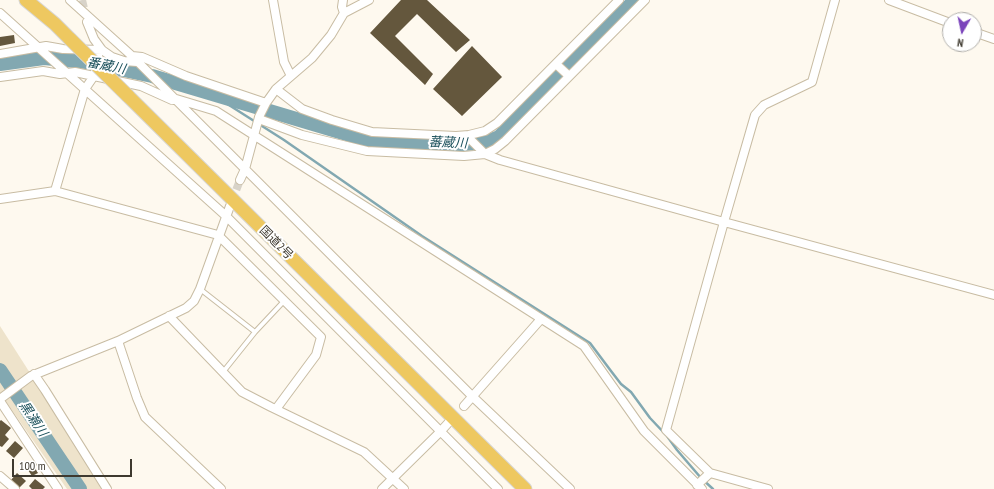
<!DOCTYPE html>
<html>
<head>
<meta charset="utf-8">
<style>
  body { margin:0 }
  #map { position:relative; width:994px; height:489px; overflow:hidden; background:#fef9ef; font-family:"PT Sans Narrow",sans-serif }
  canvas { display:block }
  .north { position:absolute; left:942px; top:12px; width:40px; height:40px; box-sizing:border-box; background:#fff; border:1px solid #b2b0ac; border-radius:50%; rotate:189deg; font-size:11px; font-weight:700; line-height:16px; text-align:center; color:#3e392f }
  .north::after { content:''; display:block; margin:auto; width:14px; height:18px; background:#7b44bb; clip-path:polygon(50% 0,100% 100%,50% 72%,0 100%) }
  .scale { position:absolute; left:12px; top:459px; width:120px; height:18px; box-sizing:border-box; border:2px solid #3e392f; border-top:0; padding-left:5px; font-size:12px; line-height:14px; white-space:nowrap; color:#3e392f; -webkit-text-stroke:3px #fff; paint-order:stroke }
</style>
</head>
<body>
<div id="map">
<canvas width="994" height="489"></canvas>
<div class="north">N</div>
<div class="scale">100 m</div>
</div>
<script>
const g = document.querySelector('canvas').getContext('2d');
g.lineJoin = 'round';
function paint(path, color) { g.fillStyle = color; g.fill(path, 'evenodd'); }
const poly = rows => new Path2D(rows.map(r => 'M' + r).join(''));
function stroke(path, color, width, dash) { g.strokeStyle = color; g.lineWidth = width; g.lineCap = dash ? 'butt' : 'round'; g.setLineDash(dash || []); g.stroke(path); }
function write(font, color, halo, rows, align = 'center') {
  g.font = font + ' "PT Sans Narrow","Noto Sans JP",sans-serif'; g.lineWidth = 4; g.setLineDash([]); g.textBaseline = 'middle'; g.strokeStyle = halo; g.fillStyle = color; for (const [text, x, y, turn = 0] of rows) {
    g.save(); g.translate(x, y); g.rotate((+turn || 0) * Math.PI / 180); g.textAlign = isNaN(turn) ? turn : align; if (halo) g.strokeText(text, 0, 0); g.fillText(text, 0, 0); g.restore();
  }
}
const green = poly([
  [0,326,76,445,103,489,67,489,0,393]
]);
const stream = poly([
  [210,93,284,140,422,236,590,343,611,371,621,384,631,392,650,418,667,436,677,450,701,478,713,489]
]);
const river = poly([
  [0,64,44,58,86,62,152,76,360,138,376,141,460,144,484,143,499,137,538,96,635,0],
  [0,370,80,489]
]);
const building = poly([
  [401,0,427,0,470,40,456,52,417,14,395,36,433,74,425,85,370,33],
  [14,35,15,43,0,46,0,37],
  [472,46,502,77,462,116,433,89],
  [1,420,11,428,5,435,9,439,2,447,0,446,0,421],
  [15,441,23,448,14,458,6,451],
  [32,463,38,473,32,476,26,467],
  [17,473,26,481,19,488,11,480],
  [35,479,45,487,43,489,32,489,29,486]
]);
const minorTunnel = poly([
  [82,0,86,17],
  [232,201,240,180]
]);
const service = poly([
  [200,289,255,332],
  [223,372,255,332,285,300]
]);
const minor = poly([
  [70,0,132,56,473,397,570,489],
  [273,0,284,62,291,76],
  [889,0,950,23],
  [0,13,226,216,498,489],
  [344,13,369,0],
  [87,22,94,39,102,50,112,57,124,61,137,62],
  [974,32,994,39],
  [0,54,46,46,63,49,102,50],
  [132,56,142,57,186,76,266,103],
  [556,64,569,76],
  [0,77,43,71,60,74,75,72,141,86,172,100],
  [276,89,302,109,332,120,372,132,456,136,469,135,485,131,497,123,619,0],
  [173,98,216,111,584,346,644,431,702,489],
  [259,119,302,135,367,151,464,156,485,154,495,149,505,141,645,0],
  [469,135,470,139,485,154,500,160,724,222,994,295],
  [240,180,245,169,259,117,266,103,276,89,312,58,331,35,344,13,342,7,343,0],
  [55,191,85,89,94,76,99,50],
  [0,199,55,191,218,235,321,337,316,355,276,409],
  [169,316,242,392,271,407,364,452,404,489],
  [118,341,137,398,145,417,221,489],
  [34,374,45,390,107,489],
  [0,399,31,376,118,341,186,308,194,301,200,289,230,206],
  [0,401,58,489],
  [464,406,541,319],
  [710,473,666,430,724,222,755,115,764,105,812,82,835,0],
  [0,476,15,489],
  [697,485,710,473,768,489],
  [382,489,440,432,450,421]
]);
const trunk = poly([
  [26,0,55,24,70,39],
  [128,96,525,489]
]);
const trunkBridge = poly([
  [70,39,128,96]
]);
const streetNames = [
  ["国道2号",276,243,45]
];
const waterNames = [
  ["番蔵川",106,66,11],
  ["蕃蔵川",448,143,2],
  ["黒瀬川",33,419,56]
];
paint(green, '#eee3cb');
stroke(stream, '#82a8b1', 2.5);
stroke(river, '#82a8b1', 14);
paint(building, '#64573d');
stroke(minorTunnel, '#d8d3c9', 8, [8, 4]);
stroke(service, '#c8bca3', 6);
stroke(minor, '#c8bca3', 10);
stroke(trunk, '#d8d7d5', 15);
stroke(service, '#fff', 4);
stroke(minor, '#fff', 8);
stroke(trunk, '#eec860', 13);
stroke(trunkBridge, '#d8d7d5', 15, []);
stroke(trunkBridge, '#eec860', 13);
write('12px', '#3e392f', '#fff', streetNames);
write('italic 13px', '#194f5a', '#fff', waterNames);
</script>
</body>
</html>
